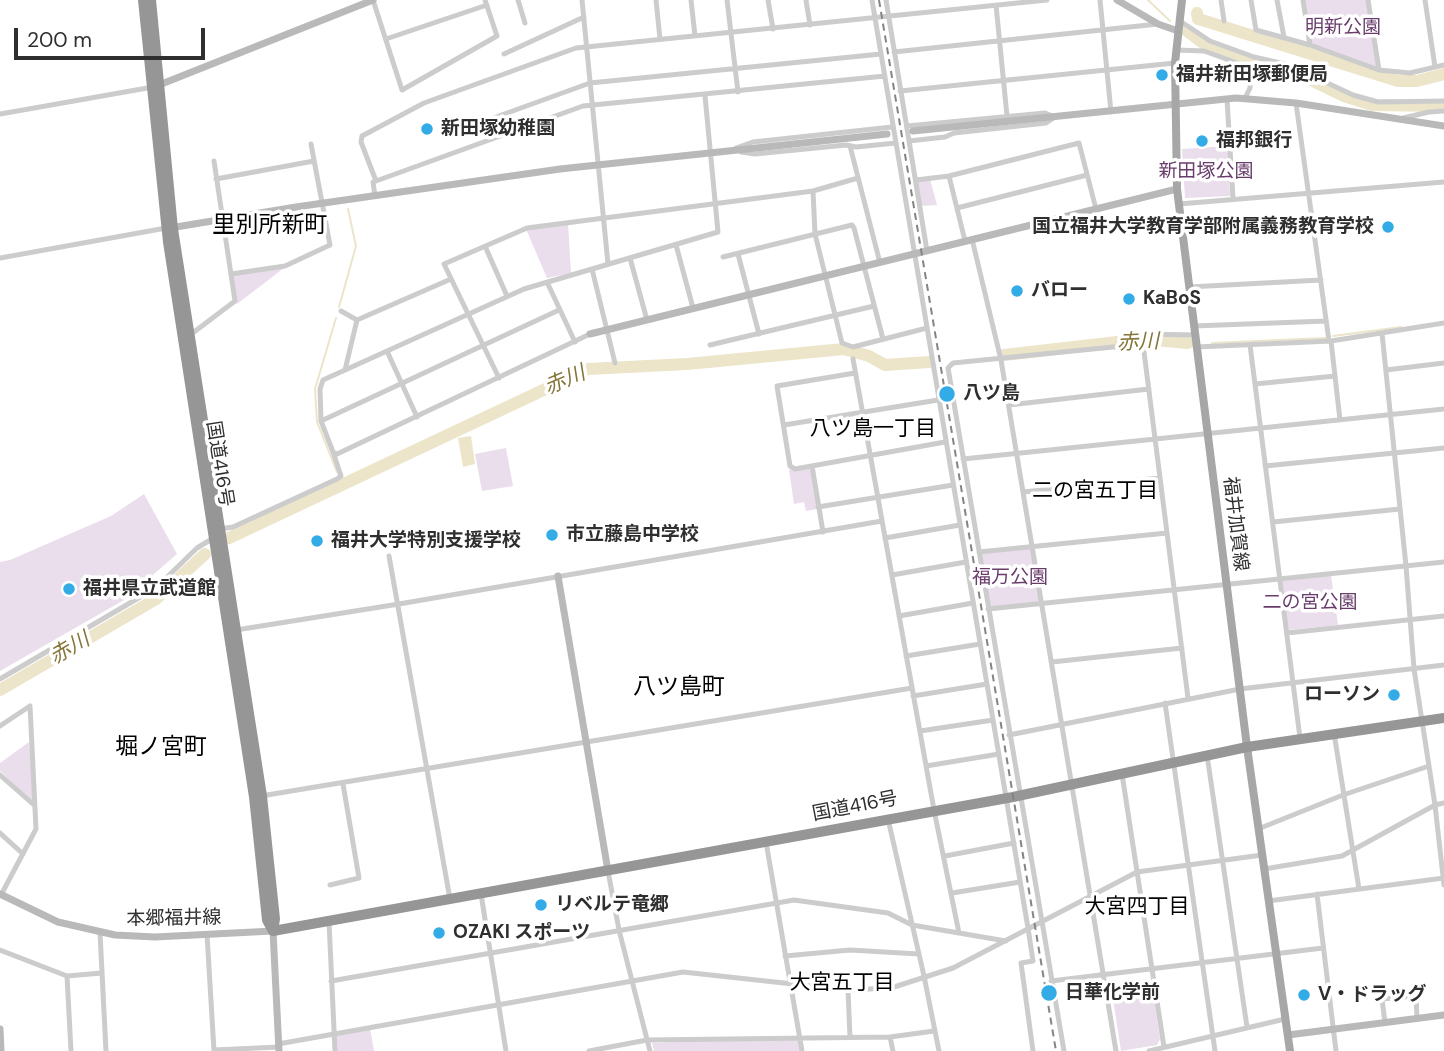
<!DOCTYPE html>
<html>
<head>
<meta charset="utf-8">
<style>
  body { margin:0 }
  #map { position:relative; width:1444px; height:1051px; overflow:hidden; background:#fff; font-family:"DM Sans",sans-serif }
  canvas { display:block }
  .scale { position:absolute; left:14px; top:28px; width:191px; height:32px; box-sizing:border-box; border:4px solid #2f2f2f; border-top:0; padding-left:9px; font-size:21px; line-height:24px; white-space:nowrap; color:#2f2f2f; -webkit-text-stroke:5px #fff; paint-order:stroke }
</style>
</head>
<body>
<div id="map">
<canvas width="1444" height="1051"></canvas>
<div class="scale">200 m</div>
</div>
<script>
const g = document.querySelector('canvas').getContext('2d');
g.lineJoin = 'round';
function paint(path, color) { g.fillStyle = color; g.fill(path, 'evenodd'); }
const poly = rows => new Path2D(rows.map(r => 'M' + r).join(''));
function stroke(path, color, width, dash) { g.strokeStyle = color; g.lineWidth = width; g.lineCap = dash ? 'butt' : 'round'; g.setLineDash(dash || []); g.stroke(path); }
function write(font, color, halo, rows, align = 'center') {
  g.font = font + ' "DM Sans","Noto Sans JP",sans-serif'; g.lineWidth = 7; g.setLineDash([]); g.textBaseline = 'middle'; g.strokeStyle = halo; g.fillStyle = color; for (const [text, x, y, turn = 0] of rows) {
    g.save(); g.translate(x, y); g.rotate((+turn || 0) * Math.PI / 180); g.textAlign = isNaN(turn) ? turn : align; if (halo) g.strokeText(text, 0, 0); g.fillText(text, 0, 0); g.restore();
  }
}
const green = poly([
  [1303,0,1368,0,1379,70,1310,45],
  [1228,146,1230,196,1185,198,1182,149],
  [930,179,937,205,920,206,916,180],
  [568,223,571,273,547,278,526,229],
  [284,268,237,304,233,274],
  [506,448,513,486,482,491,475,454],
  [812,466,817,509,806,511,804,502,794,504,789,470],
  [144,494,177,554,124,600,0,671,0,562,10,560,111,516],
  [1033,546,1042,604,988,609,979,552],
  [1331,575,1338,625,1288,630,1282,581],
  [29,742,35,806,0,771,0,763],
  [1153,992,1160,1039,1157,1045,1121,1051,1113,999],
  [370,1028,374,1051,335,1051,334,1034],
  [797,1037,800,1051,654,1051,652,1043]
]);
const water = poly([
  [471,436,475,464,463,467,458,438]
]);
const stream = poly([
  [1148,0,1170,21],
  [339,307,356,246,348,209],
  [336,318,315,389,317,422,337,472],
  [1333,336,1401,327],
  [1212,343,1325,338],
  [341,482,342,484]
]);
const river = poly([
  [1197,13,1198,19,1205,21,1398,81,1417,81,1444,74],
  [1187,31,1203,43,1241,60,1295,72,1344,96,1372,105,1444,106],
  [1004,355,1143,339,1188,343],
  [229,538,588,369,687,364,844,349,869,356,885,365,929,362],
  [0,690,156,599,205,554]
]);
const street = poly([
  [373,0,402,90,497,36,485,0],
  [518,0,525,23],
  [582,0,608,264],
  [656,0,660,39],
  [691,0,695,36],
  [727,0,738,92],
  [768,0,773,29],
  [806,0,810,25],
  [872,0,1028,928,1033,961,1021,963,1033,1051],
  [886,0,927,251],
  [1100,0,1111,112],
  [1221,0,1224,21],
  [1251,0,1256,30,1310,45],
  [1277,0,1284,37],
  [1303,0,1310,45,1379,70,1410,73,1444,65],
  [1368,0,1379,70],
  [1425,0,1435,67],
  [996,5,1007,116],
  [1180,21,1210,41,1254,57,1289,65,1353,95,1378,102,1444,101],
  [386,39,487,5],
  [1176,50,1204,51,1251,68,1250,88,1245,98],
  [894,52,1158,24],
  [504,54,584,17],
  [900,91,1175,63],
  [1227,99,1233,199],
  [1296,103,1329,341],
  [0,114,153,87],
  [1403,118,1429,112,1444,111],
  [907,126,1045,113,1055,117,1046,123,954,133,945,137,909,141],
  [491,139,485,121,590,83,881,54],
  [850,146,880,263],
  [736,148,753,142,892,127],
  [741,152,755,154,846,145,856,147,896,143],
  [949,176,965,241],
  [216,179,314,161],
  [916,180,949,176,1079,143,1096,209],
  [376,181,361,142,362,136,424,103,576,48,1047,0],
  [813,191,815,234,842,343,853,347,927,328],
  [375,196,373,182,376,181,583,106,885,76],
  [1179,204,1444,182],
  [957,208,1087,175],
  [972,239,1001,360,1116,1051],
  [676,245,693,308],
  [485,246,507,296],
  [738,254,759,334],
  [723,257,852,225,854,228,883,339],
  [0,258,166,228],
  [630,258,647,320],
  [592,269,615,363],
  [231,274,285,266,330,245,311,144],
  [547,282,575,342],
  [1189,287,1321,280],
  [341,311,357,320,451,279],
  [1194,326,1326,321],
  [188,333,194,332,235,301,214,161],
  [1382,333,1406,566,1414,669,1435,805,1444,885],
  [590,334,337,454,333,452,321,421,320,389,323,380,524,289,718,232,705,96],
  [1331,341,1340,420],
  [1143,344,1141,334,1195,335],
  [710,345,874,306],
  [1250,345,1300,738],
  [1196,347,1331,341,1444,323],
  [387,351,417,417],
  [853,359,934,810,959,933],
  [345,370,357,320],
  [1386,370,1444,363],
  [855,373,777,386,790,466,795,469,945,442],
  [499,378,444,264,527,228,813,191,858,178],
  [1255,384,1335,376],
  [1009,405,1149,389],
  [321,421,559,310],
  [784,425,938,400],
  [963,459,1444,409],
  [812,466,823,532],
  [1265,466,1444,448],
  [1023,492,1160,478],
  [818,507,953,485],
  [1273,522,1400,509],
  [220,529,233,527,337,479,341,476,333,452],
  [885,538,960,525],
  [979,552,1167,533],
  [389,556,450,899],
  [892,575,966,562],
  [988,609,1444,562],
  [899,616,973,603],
  [236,630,399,604,882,521],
  [1287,633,1444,616],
  [906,656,980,644],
  [1052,662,1182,648],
  [0,679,147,593,162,582,197,548,215,537],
  [913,696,987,684],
  [1165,703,1215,1051],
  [0,726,30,706,36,829,1,895],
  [920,731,993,720],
  [1334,733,1359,889],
  [1009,735,1240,689,1444,665],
  [1207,755,1247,1027],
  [926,766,999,754],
  [1122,774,1164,1047],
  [0,775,34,805],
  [261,796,912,688],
  [888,819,924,976,939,1051],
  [1258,829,1343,795,1429,766],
  [0,833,23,854],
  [766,842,802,1051],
  [945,856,1014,843],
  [1264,869,1342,856,1435,805,1444,803],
  [608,871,619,930,650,1051],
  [330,885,359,878,343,784],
  [952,893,1020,882],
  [481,894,506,1051],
  [1317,894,1336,1051],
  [1268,901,1444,878],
  [329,922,335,1051],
  [100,933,106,1051],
  [207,934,214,1051],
  [0,950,67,976,102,973],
  [785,956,850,950,919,954],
  [67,976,71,1051],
  [331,981,794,900,888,913,912,925,1006,941],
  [1051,981,1323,948],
  [848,990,850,1037],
  [1385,1023,1382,999,1416,996,1417,1018],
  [890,1037,893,1051],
  [278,1044,683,972,848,990,891,988,953,968,1137,872,1262,855],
  [214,1050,279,1047],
  [589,1051,647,1040,890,1037,934,1031],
  [1064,1051,948,368,953,363,1143,344,1188,698],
  [1149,1051,1285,1019]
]);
const secondary = poly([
  [1117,0,1158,24,1178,31],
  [159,85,373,0],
  [913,131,1236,98,1296,103,1444,126],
  [170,228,296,207,560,169,887,134],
  [590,334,1177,189],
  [558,576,608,871],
  [0,894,58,922,115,935,155,937,273,931,279,1051],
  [0,1029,1,1051],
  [1288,1035,1444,1015]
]);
const primary = poly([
  [1182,0,1175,63,1177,189,1247,747,1290,1051]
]);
const highway = poly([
  [143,0,168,242,254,797,267,920,273,931],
  [151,0,173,229,262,796,275,919,273,931],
  [273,931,1013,797,1247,747,1444,718]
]);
const rail = poly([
  [879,0,1056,1051]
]);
const markers = [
  [1162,75,7,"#32abe6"],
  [427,129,7,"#32abe6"],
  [1202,141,7,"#32abe6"],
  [1388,227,7,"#32abe6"],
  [1017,291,7,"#32abe6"],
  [1129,299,7,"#32abe6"],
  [947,394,9,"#32abe6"],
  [552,535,7,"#32abe6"],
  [317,541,7,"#32abe6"],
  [69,589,7,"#32abe6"],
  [1394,695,7,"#32abe6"],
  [541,905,7,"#32abe6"],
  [439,933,7,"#32abe6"],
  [1049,993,9,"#32abe6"],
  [1304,995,7,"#32abe6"]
];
const parkNames = [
  ["明新公園",1343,28],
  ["新田塚公園",1206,172],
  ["福万公園",1010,578],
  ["二の宮公園",1310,603]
];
const poiNames = [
  ["福井新田塚郵便局",1176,75],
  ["新田塚幼稚園",441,129],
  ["福邦銀行",1216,141],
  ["国立福井大学教育学部附属義務教育学校",1374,227,"right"],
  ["バロー",1031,291],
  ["KaBoS",1143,299],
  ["八ツ島",963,394],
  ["市立藤島中学校",566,535],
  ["福井大学特別支援学校",331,541],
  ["福井県立武道館",83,589],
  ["ローソン",1380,695,"right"],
  ["リベルテ竜郷",555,905],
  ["OZAKI スポーツ",453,933],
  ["日華化学前",1065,993],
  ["V・ドラッグ",1318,995]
];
const streetNames = [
  ["国道416号",219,464,81],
  ["福井加賀線",1235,524,83],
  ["国道416号",855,807,-11],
  ["本郷福井線",174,919,-1]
];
const waterNames = [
  ["赤川",1138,343,-2],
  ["赤川",565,381,-23],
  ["赤川",70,649,-30]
];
const neighbourhoodNames = [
  ["八ツ島一丁目",873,429],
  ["二の宮五丁目",1095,491],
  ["大宮四丁目",1137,907],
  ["大宮五丁目",842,983]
];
const quarterNames = [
  ["里別所新町",270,226],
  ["八ツ島町",679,688],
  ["堀ノ宮町",161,748]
];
paint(green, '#eaddec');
paint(water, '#ece5c9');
stroke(stream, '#ece5c9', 2);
stroke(river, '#ece5c9', 12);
stroke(street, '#ccc', 5);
stroke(secondary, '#b9b9b9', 7);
stroke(primary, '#a7a7a7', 8);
stroke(highway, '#969696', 10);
stroke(rail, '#848484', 2, [7, 5]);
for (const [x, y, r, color] of markers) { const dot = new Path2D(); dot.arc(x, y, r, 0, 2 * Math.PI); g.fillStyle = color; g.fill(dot); stroke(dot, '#fff', 2.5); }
write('19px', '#683c6b', '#fff', parkNames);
write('bold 19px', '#2f2f2f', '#fff', poiNames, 'left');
write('19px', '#2f2f2f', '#fff', streetNames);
write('italic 21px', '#857538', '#fff', waterNames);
write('21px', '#000', '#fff', neighbourhoodNames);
write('23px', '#000', '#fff', quarterNames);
</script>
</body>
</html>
